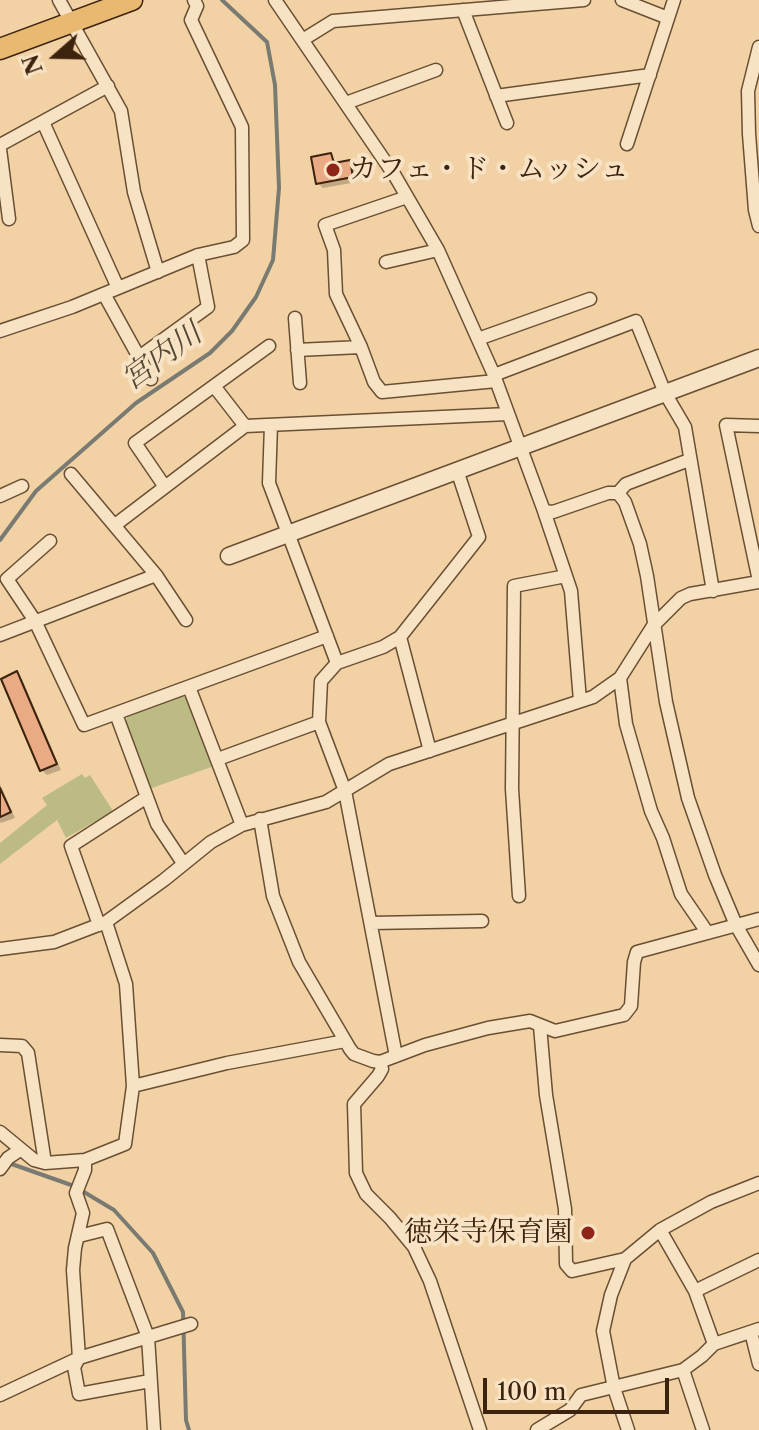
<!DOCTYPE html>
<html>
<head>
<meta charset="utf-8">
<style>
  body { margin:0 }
  #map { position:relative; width:759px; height:1430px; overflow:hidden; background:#f2d2a4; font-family:"Libre Caslon Text",serif }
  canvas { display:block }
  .north { position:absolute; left:16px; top:16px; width:80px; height:80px; -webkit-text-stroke:6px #f7e2c4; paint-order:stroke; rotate:250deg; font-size:22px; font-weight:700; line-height:32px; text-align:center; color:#3b230d }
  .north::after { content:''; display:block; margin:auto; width:28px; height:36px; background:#3b230d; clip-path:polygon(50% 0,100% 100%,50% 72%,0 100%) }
  .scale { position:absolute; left:483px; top:1378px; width:186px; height:36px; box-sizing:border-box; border:4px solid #3b230d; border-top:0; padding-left:10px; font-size:24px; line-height:28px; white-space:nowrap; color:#3b230d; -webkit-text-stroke:6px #f7e2c4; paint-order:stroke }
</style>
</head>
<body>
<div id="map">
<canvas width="759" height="1430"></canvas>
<div class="north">N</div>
<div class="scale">100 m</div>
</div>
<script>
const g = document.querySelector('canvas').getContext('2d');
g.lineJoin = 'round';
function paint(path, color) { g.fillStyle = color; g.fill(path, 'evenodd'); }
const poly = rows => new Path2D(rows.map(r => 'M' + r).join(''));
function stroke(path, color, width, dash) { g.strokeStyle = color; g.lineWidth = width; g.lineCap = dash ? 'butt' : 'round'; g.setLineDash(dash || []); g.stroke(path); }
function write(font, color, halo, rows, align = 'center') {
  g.font = font + ' "Libre Caslon Text","Noto Serif JP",serif'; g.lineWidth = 8; g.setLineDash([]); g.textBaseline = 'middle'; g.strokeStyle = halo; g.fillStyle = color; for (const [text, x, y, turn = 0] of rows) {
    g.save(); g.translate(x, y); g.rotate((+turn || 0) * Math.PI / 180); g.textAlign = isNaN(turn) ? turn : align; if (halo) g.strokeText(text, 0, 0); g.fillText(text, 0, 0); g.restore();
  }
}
const green = poly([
  [179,695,190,699,214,766,149,789,125,722,129,713],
  [82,774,85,778,90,775,113,811,66,838,57,820,0,864,0,843,47,805,42,798]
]);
const shadow = poly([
  [331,156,337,165,349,162,354,167,357,182,323,188,318,183],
  [17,674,22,679,61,770,47,775,42,770,3,680],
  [0,784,15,818,1,823,0,822]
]);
const stream = poly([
  [0,540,36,491,136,403,210,353,232,331,256,297,273,260,279,188,275,85,267,42,222,0],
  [6,1162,74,1186,114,1210,153,1253,183,1312,186,1420,189,1430]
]);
const building = poly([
  [331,153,334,163,350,160,353,177,316,184,311,157,331,153],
  [17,671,57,764,40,771,1,679,17,671],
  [0,788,11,812,0,817,0,788]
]);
const minor = poly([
  [59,0,121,111,134,192,158,272],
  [275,0,395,176,438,250,494,375,544,511,553,512,608,493,618,493,625,502,640,544,647,576,666,702,688,798,715,875,736,925,759,965],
  [622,0,668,18],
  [463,10,507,123],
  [304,39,333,21,584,0],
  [759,47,748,91,749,134,755,210,759,226],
  [496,96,650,75],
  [346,103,436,70],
  [43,122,118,288],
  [627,144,674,0],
  [0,145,108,86],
  [0,149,9,219],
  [407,197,325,225,334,250,336,294,361,347,374,382,382,392,496,381],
  [386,262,438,250],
  [104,294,151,379],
  [295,318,300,383],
  [0,331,72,307,198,255,234,247,243,240,242,127,191,20,197,6,194,0],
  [478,339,590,299],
  [297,350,361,347],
  [139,357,208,307,198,255],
  [494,375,636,321,665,393,685,427,713,591],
  [214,386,245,426],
  [271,425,269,483,337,663],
  [759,426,726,425,759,581],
  [71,474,156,575,186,620],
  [165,487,135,443,269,346],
  [618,493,626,484,689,460],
  [0,496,22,486],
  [544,511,571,591,580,701],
  [115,525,245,426,508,414],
  [50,541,7,579,35,621,84,725,327,636],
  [0,635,156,575],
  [400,637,430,751],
  [620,678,626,724,651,811,663,838,681,894,707,932],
  [189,687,242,825],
  [116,714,157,824,183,863],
  [218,759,319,722],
  [260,819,273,896,299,962,350,1049,354,1054,373,1061,380,1062,425,1045,488,1028,530,1021,555,1031,624,1015,631,1006,634,962,637,952,759,919],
  [519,896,512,789,514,586,566,576],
  [371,923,482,921],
  [99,925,71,846,147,797],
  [0,949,54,942,106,922,164,880,211,842,242,825,326,802,389,764,593,697,620,678,653,626,681,598,690,594,759,582],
  [540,1026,546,1095,565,1209,566,1264,572,1271,625,1259],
  [0,1045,22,1046,28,1053,45,1163],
  [396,1056,345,791,319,722,321,681,337,663,383,647,400,637,479,537,458,473],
  [380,1062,382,1069,378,1076,354,1104,356,1173,366,1194,390,1218,414,1247,430,1281,480,1430],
  [133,1086,227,1063,345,1041],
  [0,1132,34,1160,45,1163,85,1160,125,1144,133,1086,126,984,106,922],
  [85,1160,85,1170,76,1193,83,1213,75,1248,73,1270,79,1358,74,1367,79,1394,150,1381],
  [0,1169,8,1158,20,1150],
  [79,1236,107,1229,148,1337,154,1430],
  [695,1291,759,1260],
  [751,1332,759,1364],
  [714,1344,759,1329],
  [683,1370,703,1430],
  [0,1395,79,1358,191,1324],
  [537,1430,570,1410,581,1395,683,1370,702,1356,714,1344,695,1291,660,1230],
  [628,1430,614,1388,603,1331,611,1295,625,1259,660,1230,711,1202,759,1183]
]);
const tertiary = poly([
  [229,556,759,358]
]);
const primary = poly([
  [0,49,132,0]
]);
const markers = [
  [333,170,8,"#8f2418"],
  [588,1233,8,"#8f2418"]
];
const poiNames = [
  ["カフェ・ド・ムッシュ",349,170],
  ["徳栄寺保育園",572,1233,"right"]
];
const waterNames = [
  ["宮内川",162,357,-36]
];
paint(green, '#bdbb84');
paint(shadow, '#0003');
stroke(stream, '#797a71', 4);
paint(building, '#eaaa83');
stroke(building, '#3b230d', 2);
stroke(minor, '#694f33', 15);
stroke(tertiary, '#694f33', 19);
stroke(primary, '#3b230d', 23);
stroke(minor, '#f7e2c4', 12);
stroke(tertiary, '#f7e2c4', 16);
stroke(primary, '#e9b972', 20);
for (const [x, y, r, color] of markers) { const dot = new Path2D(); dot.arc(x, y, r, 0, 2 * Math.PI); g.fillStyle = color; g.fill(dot); stroke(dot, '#f7e2c4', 3); }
write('28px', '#3b230d', '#f7e2c4', poiNames, 'left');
write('italic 30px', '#554736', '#f7e2c4', waterNames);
</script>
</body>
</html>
